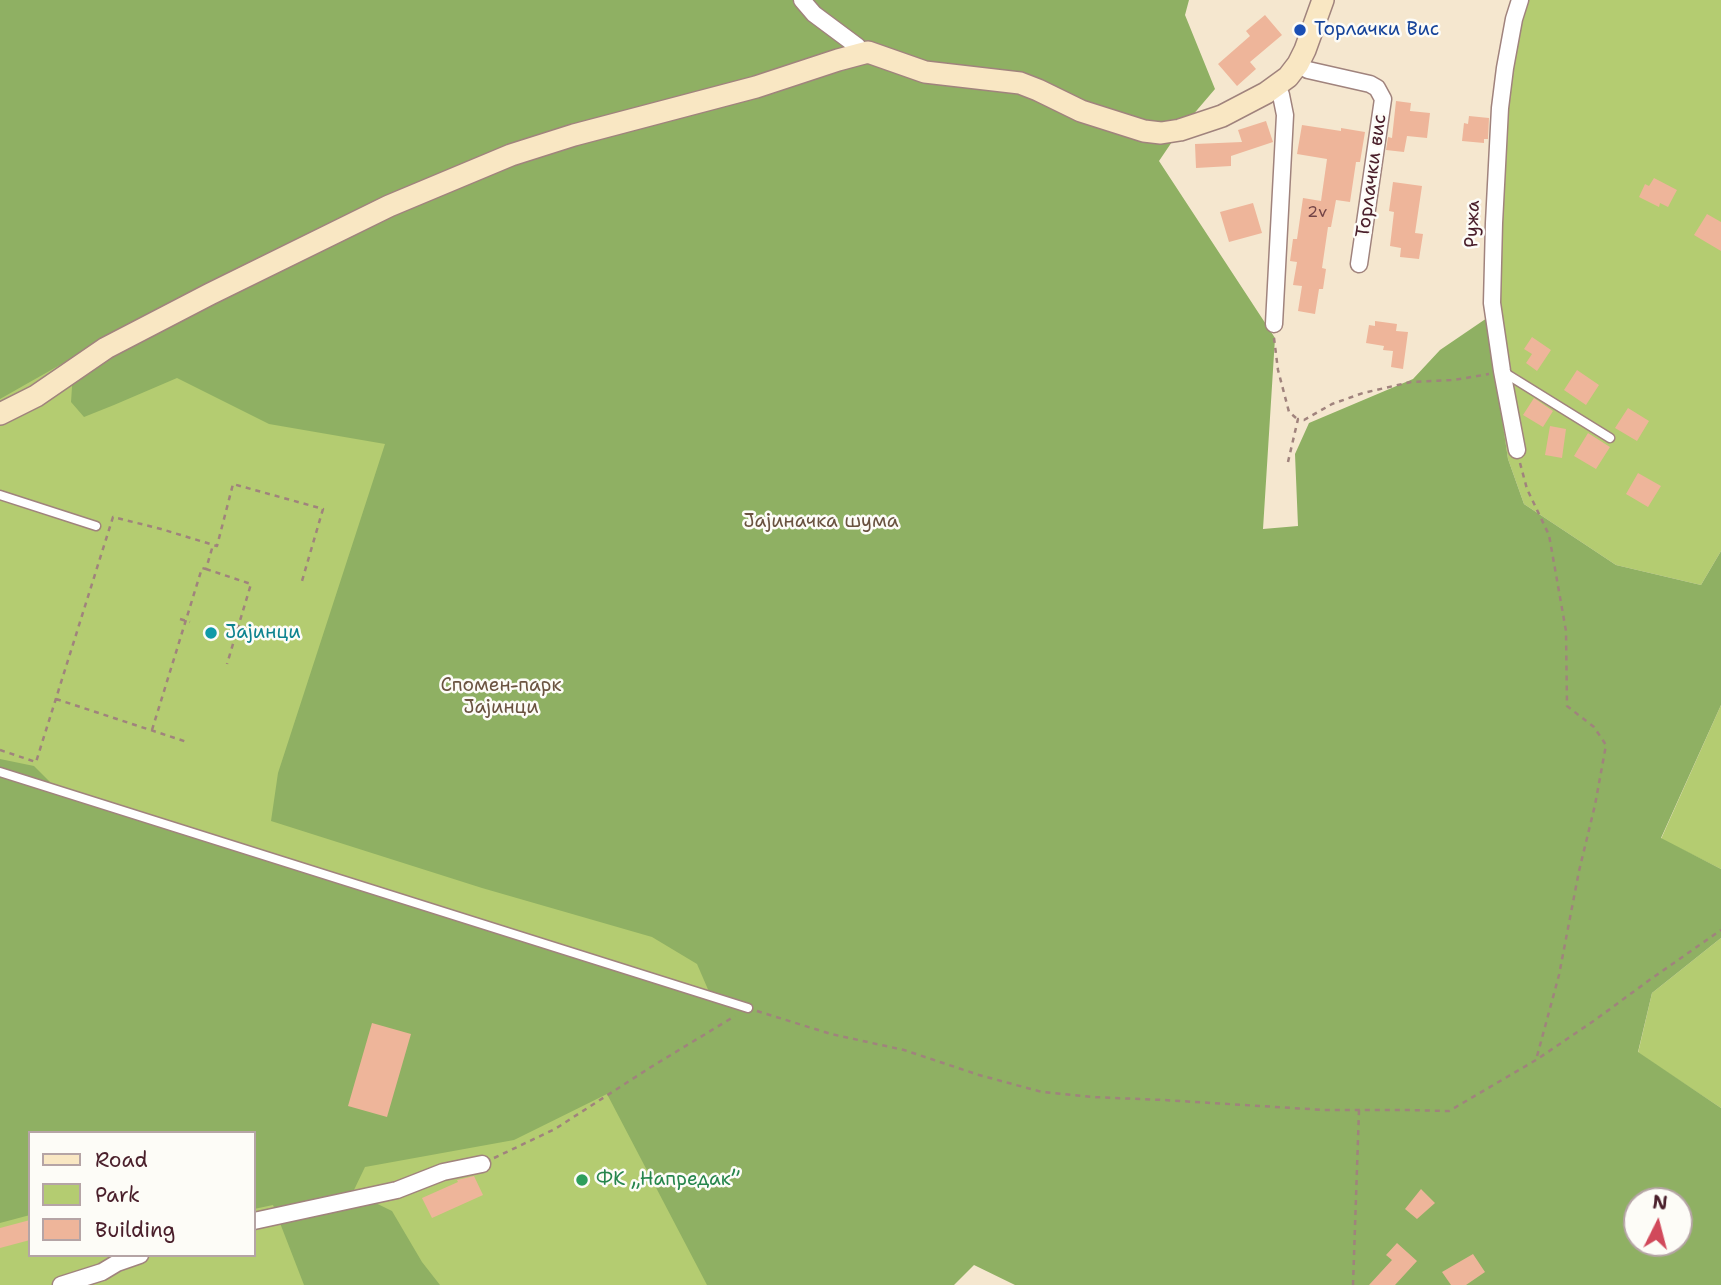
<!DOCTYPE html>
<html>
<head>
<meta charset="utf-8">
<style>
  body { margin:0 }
  #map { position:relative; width:1721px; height:1285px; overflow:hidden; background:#f5e7cf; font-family:"Shantell Sans",sans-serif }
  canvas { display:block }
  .legend { position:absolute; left:28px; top:1131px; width:228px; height:126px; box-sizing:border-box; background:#fdfcf7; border:2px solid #b5a4a5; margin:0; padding:9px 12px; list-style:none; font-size:21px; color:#4a1f2b }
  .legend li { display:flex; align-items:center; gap:14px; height:35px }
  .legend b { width:35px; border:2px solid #b5a4a5 }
  .north { position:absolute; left:1623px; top:1187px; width:70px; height:70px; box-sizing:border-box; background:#fdfcf7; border:2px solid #b5a4a5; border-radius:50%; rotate:6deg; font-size:19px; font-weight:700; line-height:28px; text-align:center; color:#4a1f2b }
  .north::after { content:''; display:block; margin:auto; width:24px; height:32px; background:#d1495b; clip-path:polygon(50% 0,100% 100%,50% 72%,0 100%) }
</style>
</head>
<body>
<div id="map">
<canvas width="1721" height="1285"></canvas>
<ul class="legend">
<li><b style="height:9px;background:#f9e7c3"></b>Road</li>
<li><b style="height:19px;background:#b4cc71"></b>Park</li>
<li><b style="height:19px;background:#eeb59a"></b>Building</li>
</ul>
<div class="north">N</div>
</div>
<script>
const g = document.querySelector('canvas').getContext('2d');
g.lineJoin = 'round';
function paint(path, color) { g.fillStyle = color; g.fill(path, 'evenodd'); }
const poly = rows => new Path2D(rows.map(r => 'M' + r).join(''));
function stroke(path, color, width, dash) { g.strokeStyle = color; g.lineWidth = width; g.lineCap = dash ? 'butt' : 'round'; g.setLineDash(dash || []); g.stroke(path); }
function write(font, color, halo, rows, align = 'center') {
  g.font = font + ' "Shantell Sans",sans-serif'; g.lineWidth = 5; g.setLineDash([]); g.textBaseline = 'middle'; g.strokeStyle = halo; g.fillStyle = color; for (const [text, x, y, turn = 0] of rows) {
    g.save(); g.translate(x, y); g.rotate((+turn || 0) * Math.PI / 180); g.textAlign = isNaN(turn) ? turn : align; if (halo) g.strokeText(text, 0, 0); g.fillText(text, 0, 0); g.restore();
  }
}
const green = poly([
  [0,0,502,0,901,1285,0,1285],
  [30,1133,254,1133,254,1255,30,1255],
  [1522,0,1721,0,1721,551,1701,585,1616,565,1524,504,1508,459,1499,405,1492,303,1514,19],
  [1721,705,1721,869,1661,839],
  [1721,938,1721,1108,1638,1053,1652,993]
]);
const forest = poly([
  [0,0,1189,0,1185,15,1215,89,1180,130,1159,161,1275,338,1263,529,1298,526,1295,454,1309,423,1413,379,1440,350,1487,318,1508,459,1524,504,1616,565,1701,585,1721,551,1721,705,1661,838,1721,869,1721,938,1652,993,1638,1052,1721,1108,1721,1285,1015,1285,974,1265,954,1285,707,1285,607,1094,514,1140,365,1167,353,1192,392,1211,422,1262,440,1285,304,1285,273,1205,254,1209,254,1133,30,1133,30,1215,0,1223,0,759,34,766,62,794,713,1001,697,964,652,937,482,888,271,821,278,773,385,444,269,424,177,378,114,405,84,417,71,402,74,357,0,399],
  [1637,1201,1679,1201,1679,1243,1637,1243]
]);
const building = poly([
  [1265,15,1282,35,1250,62,1256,69,1237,86,1218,64,1250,36,1246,31],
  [1396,101,1411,103,1410,111,1430,113,1427,138,1407,136,1404,152,1386,150,1388,137,1392,138],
  [1469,116,1489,118,1488,139,1484,139,1484,143,1462,141,1464,123,1468,124],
  [1266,121,1273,142,1231,156,1231,166,1196,168,1195,144,1242,142,1238,130],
  [1302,125,1341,131,1341,128,1365,132,1360,162,1356,162,1350,202,1336,200,1331,227,1328,227,1322,268,1326,269,1323,289,1319,289,1315,314,1298,311,1302,286,1293,285,1297,262,1290,261,1293,239,1297,239,1303,198,1321,201,1327,159,1297,154],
  [1654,178,1677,190,1668,207,1660,203,1659,207,1639,197,1645,184,1649,186],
  [1393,182,1422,186,1415,233,1423,234,1419,259,1400,257,1401,248,1390,246,1394,212,1389,211],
  [1253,203,1262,233,1229,242,1220,212],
  [1707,214,1721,222,1721,251,1694,235],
  [1375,321,1397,324,1396,331,1408,332,1403,369,1391,367,1393,351,1383,350,1384,346,1366,343,1369,325,1375,326],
  [1532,337,1551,350,1537,371,1526,363,1532,354,1524,349],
  [1577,370,1599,385,1586,405,1564,390],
  [1534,398,1553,411,1543,427,1523,415],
  [1628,408,1649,421,1637,441,1615,428],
  [1550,426,1566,429,1562,458,1545,455],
  [1588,433,1610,447,1596,469,1574,456],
  [1638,473,1661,486,1648,507,1626,494],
  [372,1023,411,1034,387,1117,348,1106],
  [474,1176,483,1195,432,1218,422,1198,458,1182,457,1180],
  [1421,1189,1435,1203,1417,1219,1405,1209],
  [30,1220,30,1240,0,1248,0,1228],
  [1397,1243,1417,1261,1395,1285,1369,1285,1392,1260,1386,1255],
  [1473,1254,1485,1272,1466,1285,1451,1285,1442,1272]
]);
const path = poly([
  [1274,338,1278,370,1289,412,1296,418],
  [1288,462,1298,419,1304,420,1332,404,1363,393,1411,382,1454,380,1489,374],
  [1520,463,1527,489,1549,535,1566,631,1567,706,1594,727,1606,745,1595,805,1579,871,1559,975,1536,1060],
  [206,569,251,584,227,664],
  [180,619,190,622],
  [56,699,187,742],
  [152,730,202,568,206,569,213,545],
  [0,750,36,762,113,517,161,529,217,546,233,484,316,507,323,509,302,581],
  [757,1011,831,1034,904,1050,979,1075,1042,1092,1092,1097,1164,1100,1324,1110,1409,1110,1449,1111,1536,1060,1595,1020,1648,981,1721,930],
  [494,1158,555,1129,651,1067,735,1016],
  [1353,1285,1359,1110]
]);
const lane = poly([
  [1505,373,1610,438],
  [0,495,96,526],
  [0,772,748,1008]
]);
const street = poly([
  [802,0,814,14,857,46,863,53],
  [1298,64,1308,70,1370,84,1377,88,1383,99,1359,264],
  [1274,324,1285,115,1281,95,1277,86],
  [1517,450,1502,371,1492,303,1494,223,1500,108,1505,68,1514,19,1520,0],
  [254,1221,397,1190,443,1172,482,1164],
  [61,1285,102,1272,117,1263,140,1255]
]);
const secondary = poly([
  [0,414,36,396,106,348,210,294,389,206,511,155,574,135,756,87,838,60,868,52,925,72,1020,83,1038,90,1081,111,1144,131,1161,133,1180,130,1222,116,1266,93,1288,77,1298,64,1305,50,1323,0]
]);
const markers = [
  [1300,30,7,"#1a4fb4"],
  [211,633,7,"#0f9aa8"],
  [582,1180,7,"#2e9e5b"]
];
const numberNames = [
  ["2v",1317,213]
];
const transitNames = [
  ["Торлачки Вис",1314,30]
];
const streetNames = [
  ["Торлачки вис",1372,176,-82],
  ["Ружа",1473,224,-88]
];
const parkNames = [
  ["Јајиначка шума",821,522],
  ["Спомен-парк",501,686],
  ["Јајинци",501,708]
];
const cultureNames = [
  ["Јајинци",225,633]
];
const leisureNames = [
  ["ФК „Напредак”",596,1180]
];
paint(green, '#b4cc71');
paint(forest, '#8fb063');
paint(building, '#eeb59a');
stroke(lane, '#a0837d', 11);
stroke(street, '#a0837d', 19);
stroke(secondary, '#a0837d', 24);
stroke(path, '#a0837d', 2.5, [5, 5]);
stroke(lane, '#fff', 8);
stroke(street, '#fff', 16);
stroke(secondary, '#f9e7c3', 21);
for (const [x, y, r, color] of markers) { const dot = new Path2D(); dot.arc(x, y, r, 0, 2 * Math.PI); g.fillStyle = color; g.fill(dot); stroke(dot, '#fdfcf7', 2.5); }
write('16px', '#734447', null, numberNames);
write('19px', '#164399', '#fdfcf7', transitNames, 'left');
write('19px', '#4a1f2b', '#fdfcf7', streetNames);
write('19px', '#6a5340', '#fdfcf7', parkNames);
write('19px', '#0d838f', '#fdfcf7', cultureNames, 'left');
write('19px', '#27864d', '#fdfcf7', leisureNames, 'left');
</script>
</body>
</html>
